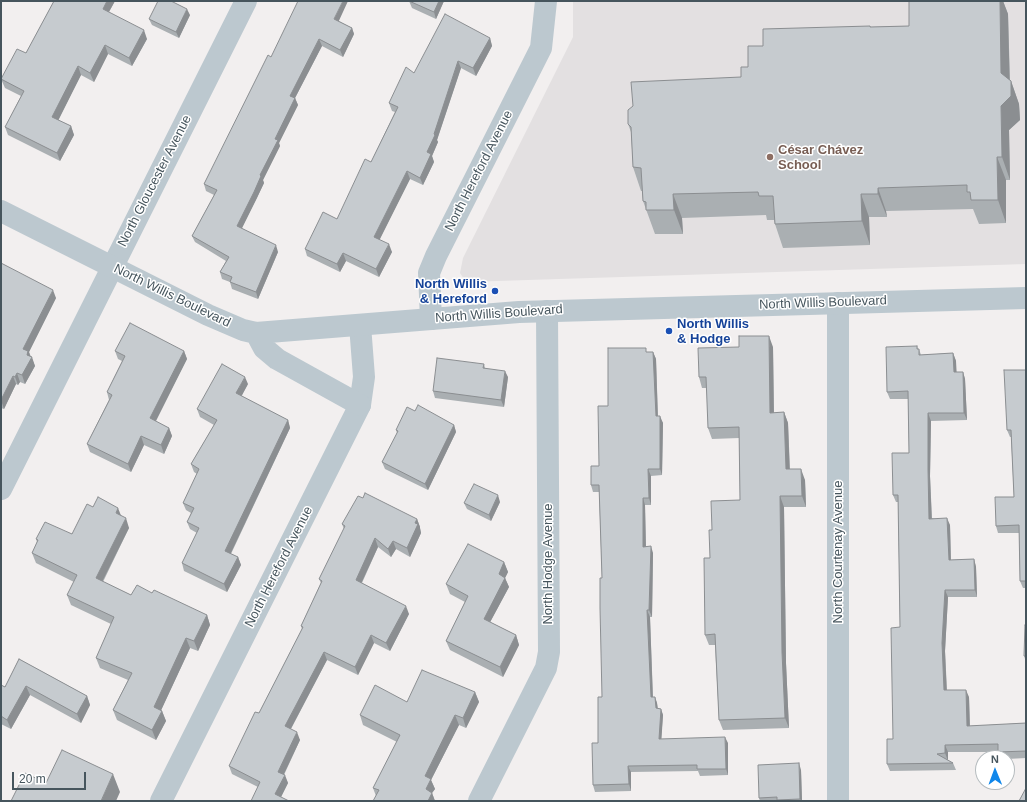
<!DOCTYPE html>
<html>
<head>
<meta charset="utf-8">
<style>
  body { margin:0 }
  #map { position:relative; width:1027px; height:802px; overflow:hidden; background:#f2efef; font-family:Helvetica,sans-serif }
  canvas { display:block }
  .frame { position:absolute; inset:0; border:2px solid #46555d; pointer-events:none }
  .north { position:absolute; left:975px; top:750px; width:40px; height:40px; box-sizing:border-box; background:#fff; border:1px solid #b5bbbe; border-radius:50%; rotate:359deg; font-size:11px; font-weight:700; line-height:16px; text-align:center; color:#46555d }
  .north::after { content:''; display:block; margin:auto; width:14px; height:18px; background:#1087eb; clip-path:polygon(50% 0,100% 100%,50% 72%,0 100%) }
  .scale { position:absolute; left:12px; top:772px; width:74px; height:18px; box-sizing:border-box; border:2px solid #46555d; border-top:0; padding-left:5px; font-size:12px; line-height:14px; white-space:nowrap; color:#46555d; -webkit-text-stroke:3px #fff; paint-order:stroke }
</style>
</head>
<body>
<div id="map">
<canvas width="1027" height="802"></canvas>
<div class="frame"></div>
<div class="north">N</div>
<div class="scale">20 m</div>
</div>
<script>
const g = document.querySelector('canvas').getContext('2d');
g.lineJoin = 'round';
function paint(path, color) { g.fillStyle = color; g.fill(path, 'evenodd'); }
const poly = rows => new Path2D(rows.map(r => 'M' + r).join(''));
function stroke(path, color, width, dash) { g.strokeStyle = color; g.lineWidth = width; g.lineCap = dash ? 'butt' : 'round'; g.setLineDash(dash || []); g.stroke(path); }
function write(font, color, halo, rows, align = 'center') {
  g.font = font + ' Helvetica,sans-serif'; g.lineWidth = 3; g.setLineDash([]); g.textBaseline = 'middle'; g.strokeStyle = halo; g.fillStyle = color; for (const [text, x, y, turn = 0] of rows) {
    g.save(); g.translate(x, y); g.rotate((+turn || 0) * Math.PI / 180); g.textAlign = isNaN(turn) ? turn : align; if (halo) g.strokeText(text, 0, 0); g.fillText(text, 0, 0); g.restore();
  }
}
const education = poly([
  [573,1,1026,1,1026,264,466,282,460,273,463,258,573,37]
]);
const minor = poly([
  [838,303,838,801],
  [431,319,429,273,436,256,541,48,546,1],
  [1,489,246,1],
  [161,801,360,405,364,377,360,325],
  [479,801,546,668,549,652,547,311]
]);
const tertiary = poly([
  [1,211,208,315,243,330,256,333,519,312,1026,298],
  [256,333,264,348,277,359,360,405]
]);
const wall = poly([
  [54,1,115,1,109,12,147,39,132,66,108,54,94,82,81,75,58,120,71,126,74,135,60,161,8,135,5,127,21,96,5,88,1,79,26,53],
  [409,1,444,1,436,19,412,8],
  [1000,1,1003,1,1008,14,1010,80,1011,81,1019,104,1020,120,1009,130,1010,180,1006,180,1006,223,979,224,973,209,886,211,887,217,869,217,870,245,783,248,775,224,774,220,767,220,766,215,682,218,683,234,655,234,643,201,642,191,641,191,633,167,631,132,628,124,741,77,748,67,763,46,870,26,871,27,909,26],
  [190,15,179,38,152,25,149,19],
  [339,21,352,28,354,34,343,57,322,46,295,98,298,105,279,143,280,146,263,180,264,183,242,228,278,252,258,299,232,289,230,282,222,279,220,272,226,261,195,242,192,236,214,195,206,191,204,184,271,57],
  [490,38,492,46,476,76,461,68,437,140,438,142,432,156,434,162,423,185,410,179,379,240,392,252,379,277,346,261,340,272,307,256,305,249,337,219,371,162,395,112,392,111,389,103,414,73],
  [1,263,56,298,29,352,35,366,25,384,20,382,18,385,16,384,4,409,1,408],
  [917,346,918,349,919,349,921,355,953,353,956,361,956,372,963,372,965,379,967,420,931,421,930,476,932,518,950,525,951,560,974,559,976,567,977,597,948,597,945,651,947,690,969,697,970,726,1026,723,1026,758,1007,759,1007,758,1001,758,998,752,948,752,948,760,953,763,956,770,890,771,887,764,893,739,900,627,898,502,896,502,893,495,909,453,908,399,890,399,887,392],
  [739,347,773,347,774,413,784,412,788,423,790,469,805,480,806,507,784,507,786,663,789,728,723,730,719,720,715,645,709,645,705,635,712,530,740,500,739,438,712,439,708,428,707,388,702,388,699,377],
  [115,351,184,351,187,359,155,421,169,428,172,436,164,454,144,445,131,472,90,452,87,444,109,400,107,392,122,361,118,359],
  [647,352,653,352,656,359,658,416,663,423,662,475,651,476,651,505,645,505,646,546,653,553,652,617,650,617,653,697,655,697,657,703,658,708,661,709,663,715,661,739,728,743,728,775,700,776,698,771,631,772,631,791,595,792,593,785,598,743,602,697,602,578,599,492,593,492,591,485,599,466,608,406],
  [484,364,485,368,508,377,504,407,435,398,433,391],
  [1026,370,1026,588,1023,588,1020,581,1019,533,998,533,996,526,1014,497,1011,437,1010,437,1007,430],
  [248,384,241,396,288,420,290,428,231,554,238,557,241,565,227,592,184,571,182,563,197,533,190,529,187,522,191,513,186,510,183,503,197,474,194,472,191,464,214,425,200,417,197,409],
  [415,411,454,425,456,432,428,490,385,469,382,462,397,433,396,430],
  [500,502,491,521,467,509,464,503],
  [93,507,121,515,129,528,103,582,131,595,152,593,207,615,210,625,198,651,190,648,161,710,162,711,166,721,156,740,117,720,113,710,128,680,100,668,96,658,111,624,71,605,67,595,74,582,36,563,32,553,37,542,36,539,72,534],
  [417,519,420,527,420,528,421,533,410,557,396,549,391,557,378,547,362,583,409,614,390,651,374,643,358,675,327,660,291,729,300,740,284,775,288,783,281,797,258,787,232,774,229,766,259,713,302,629,301,626,321,583,319,579,344,529,342,524],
  [504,562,508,572,505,578,509,587,490,622,516,635,519,645,503,677,450,650,446,641,465,602,450,594,446,584],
  [1026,625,1026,662,1024,656],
  [19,659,87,696,90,705,81,723,30,695,11,729,1,724,1,685,5,687],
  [475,692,479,702,466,728,459,725,431,780,435,789,432,793,435,801,373,801,376,796,373,788,397,742,363,725,360,715,407,702],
  [801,770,802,801,760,801,759,798]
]);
const shadedWall = poly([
  [107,1,115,1,106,17,103,9],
  [343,1,348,1,337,25,334,19],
  [439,1,444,1,436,19,434,12],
  [1000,1,1003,1,1008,14,1010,97,1001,73],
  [187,9,190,15,179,38,176,32],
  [352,28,354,34,343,57,340,50],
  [144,30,147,39,132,66,129,58],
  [490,38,492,46,476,76,473,68],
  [319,39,322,46,295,98,298,105,279,143,280,146,263,180,264,183,257,198,240,232,237,226,260,175,275,139,290,96],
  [105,45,108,54,94,82,90,73],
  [458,61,461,68,437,140,438,142,432,156,434,162,423,185,420,178,427,152,434,134],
  [78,66,81,75,56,125,52,117],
  [1011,81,1019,104,1020,120,1009,130,1010,180,1002,157,1001,106],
  [71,126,74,135,60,161,57,153],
  [997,157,1006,180,1006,223,998,200],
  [407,171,410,179,377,245,374,237],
  [878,188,886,211,887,217,878,194],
  [673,194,682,218,683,234,674,210],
  [861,194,869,217,870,245,862,221],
  [389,244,392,252,379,277,376,269],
  [276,245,278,252,258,299,256,292],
  [343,253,346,261,340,272,337,264],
  [53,290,56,298,29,352,31,359,32,357,35,366,25,384,22,375,23,349],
  [769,336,773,347,774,424,770,413],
  [184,351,187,359,153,427,150,418],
  [653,352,656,359,658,423,656,416],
  [953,353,956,361,957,379,954,372],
  [505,371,508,377,504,407,501,400],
  [963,372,965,379,967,420,964,413],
  [17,373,20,382,18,385,15,377],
  [13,376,16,384,4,409,1,400],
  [245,377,248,384,239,401,236,393],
  [784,412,788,423,790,480,786,469],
  [928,413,931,421,930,476,932,526,929,519,928,469],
  [660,416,663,423,662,475,660,469],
  [288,420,290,428,228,559,225,551],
  [454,425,456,432,428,490,425,484],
  [169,428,172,436,164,454,161,445],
  [141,436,144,445,131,472,128,464],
  [648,469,651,476,651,505,649,498],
  [801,469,805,480,806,507,802,496],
  [498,495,500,502,491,521,489,515],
  [780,496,784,507,786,663,789,728,785,718,782,652],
  [643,498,645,505,646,553,643,547],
  [118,508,122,518,116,513],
  [126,518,129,528,99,588,96,578],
  [947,518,950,525,951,567,949,560],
  [417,519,420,527,420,528,421,533,410,557,407,548,415,523],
  [375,538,378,547,359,588,356,580],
  [393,541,396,549,391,557,388,549],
  [651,546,653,553,652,617,649,610],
  [238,557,241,565,227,592,224,584],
  [974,559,976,567,977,597,975,590],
  [504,562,508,572,505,578,509,587,487,628,484,619,499,574],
  [945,590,948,597,945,651,947,698,944,690,942,643],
  [406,606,409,614,390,651,386,643],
  [647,610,650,617,653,703,651,697],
  [207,615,210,625,198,651,194,641],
  [371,635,374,643,358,675,355,667],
  [516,635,519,645,503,677,500,667],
  [186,638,190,648,158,717,154,707],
  [324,652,327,660,288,734,285,726],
  [26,686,30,695,11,729,7,720],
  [966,690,969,697,970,734,967,726],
  [475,692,479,702,466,728,463,718],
  [87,696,90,705,81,723,77,714],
  [655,697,657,703,658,714,656,708],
  [661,709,663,715,661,746,659,739],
  [162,711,166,721,156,740,152,730],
  [455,715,459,725,431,780,435,789,432,793,435,801,428,801,426,789,425,776],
  [297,732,300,740,281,780,278,772],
  [725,737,728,743,728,775,726,769],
  [945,745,948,752,948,761,945,753],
  [799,763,801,770,802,801,801,801,800,799],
  [628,766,631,772,631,791,629,784],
  [113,774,120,792,116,801,101,801],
  [285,775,288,783,279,801,275,794]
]);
const building = poly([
  [54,1,107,1,103,9,144,30,129,58,105,45,90,73,78,66,52,117,71,126,57,153,5,127,24,91,1,79,17,49,26,53,54,1],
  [158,1,171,1,187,9,176,32,149,19,158,1],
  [298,1,343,1,334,19,352,28,340,50,319,39,290,96,295,98,275,139,278,140,260,175,261,176,254,192,237,226,276,245,256,292,230,282,232,277,220,272,229,257,192,236,217,190,204,184,268,55,271,57,298,1],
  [409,1,439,1,434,12,409,1],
  [909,1,1000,1,1001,73,1011,81,1011,96,1001,106,1002,157,997,157,998,200,971,200,970,192,967,192,967,185,878,188,878,194,861,194,862,221,775,224,773,196,759,196,758,192,673,194,674,210,646,210,646,202,643,201,641,168,633,167,631,127,628,124,628,110,633,106,631,82,741,77,741,67,748,67,748,46,763,46,763,29,870,26,870,27,909,26,909,1],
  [445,14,490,38,473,68,458,61,434,134,435,135,427,152,431,154,420,178,407,171,374,237,389,244,376,269,343,253,337,264,305,249,323,212,337,219,365,159,371,162,398,107,389,103,406,67,414,73,445,14],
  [1,263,53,290,23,349,28,351,27,355,32,357,22,375,17,373,15,377,13,376,1,400,1,263],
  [130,323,184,351,150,418,169,428,161,445,141,436,128,464,87,444,112,395,107,392,125,356,115,351,130,323],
  [739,336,769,336,770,413,784,412,786,469,801,469,802,496,780,496,782,652,785,718,719,720,715,634,705,635,704,558,710,558,709,530,712,530,711,501,740,500,739,427,708,428,706,377,699,377,698,348,739,347,739,336],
  [917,346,917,349,919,349,919,355,953,353,954,372,963,372,964,413,928,413,928,469,929,519,947,518,949,560,974,559,975,590,945,590,942,643,944,690,966,690,967,726,1026,723,1026,751,998,752,998,744,945,745,945,753,937,754,953,763,887,764,887,739,893,739,891,628,900,627,898,495,893,495,892,453,909,453,908,391,887,392,886,347,917,346],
  [608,348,646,348,646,352,653,352,656,416,660,416,660,469,648,469,649,498,643,498,643,547,651,546,649,610,647,610,651,697,655,697,656,708,661,709,659,739,725,737,726,769,697,769,697,765,628,766,629,784,593,785,592,743,598,743,598,697,602,697,600,608,600,578,602,578,599,485,591,485,591,466,599,466,598,406,608,406,608,348],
  [437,358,484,364,483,368,505,371,501,400,433,391,437,358],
  [222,364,245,377,236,393,288,420,225,551,238,557,224,584,182,563,199,528,187,522,194,508,183,503,199,469,191,464,217,420,197,409,222,364],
  [1004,370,1026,370,1026,581,1020,581,1019,525,996,526,995,497,1014,497,1011,430,1007,430,1004,370],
  [418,405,454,425,425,484,382,462,398,431,396,430,407,407,415,411,418,405],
  [474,484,498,495,489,515,464,503,474,484],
  [365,493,417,519,415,523,418,524,407,548,393,541,388,549,375,538,356,580,406,606,386,643,371,635,355,667,324,652,285,726,297,732,278,772,285,775,275,794,289,801,251,801,260,782,229,766,255,712,259,713,303,627,301,626,322,581,319,579,345,526,342,524,358,496,363,498,365,493],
  [98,497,118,508,116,513,126,518,96,578,131,595,137,585,152,593,154,590,207,615,194,641,186,638,154,707,162,711,152,730,113,710,132,673,96,658,114,617,67,595,77,575,32,553,38,540,36,539,45,522,72,534,87,504,93,507,98,497],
  [468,544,504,562,499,574,505,578,484,619,516,635,500,667,446,641,468,596,446,584,468,544],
  [1025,625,1026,625,1026,656,1024,656,1025,625],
  [19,659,87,696,77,714,26,686,7,720,1,716,1,685,5,687,19,659],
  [422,670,475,692,463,718,455,715,425,776,431,779,426,789,432,793,428,801,373,801,379,790,373,788,400,735,360,715,375,685,407,702,422,670],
  [62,750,113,774,101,801,11,801,25,773,46,783,62,750],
  [799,763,800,799,777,800,777,797,759,798,758,765,799,763],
  [1026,788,1026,801,1019,801,1026,788]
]);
const markers = [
  [770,157,4,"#8d6e63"],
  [495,291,4,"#1a4fb4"],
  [669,331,4,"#1a4fb4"]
];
const educationNames = [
  ["César Chávez",778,150],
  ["School",778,165]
];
const streetNames = [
  ["North Hereford Avenue",479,171,-63],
  ["North Gloucester Avenue",155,181,-63],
  ["North Willis Boulevard",172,296,26],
  ["North Willis Boulevard",823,303,-2],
  ["North Willis Boulevard",499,314,-4],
  ["North Courtenay Avenue",838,552,-90],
  ["North Hodge Avenue",548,564,-90],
  ["North Hereford Avenue",279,567,-63]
];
const transitNames = [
  ["North Willis",487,284],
  ["& Hereford",487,299],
  ["North Willis",677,324,"left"],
  ["& Hodge",677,339,"left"]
];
paint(education, '#e3e0e1');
stroke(minor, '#bcc8cf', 22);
stroke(tertiary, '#bcc8cf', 22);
paint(wall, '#aaafb2');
paint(shadedWall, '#8b8e91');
paint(building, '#c6cbcf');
stroke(building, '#8b8e91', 1);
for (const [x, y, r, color] of markers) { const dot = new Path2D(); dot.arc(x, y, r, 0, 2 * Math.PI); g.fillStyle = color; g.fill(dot); stroke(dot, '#fff', 1.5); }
write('bold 13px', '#785e54', '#fff', educationNames, 'left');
write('13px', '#46555d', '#fff', streetNames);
write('bold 13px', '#164399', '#fff', transitNames, 'right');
</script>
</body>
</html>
